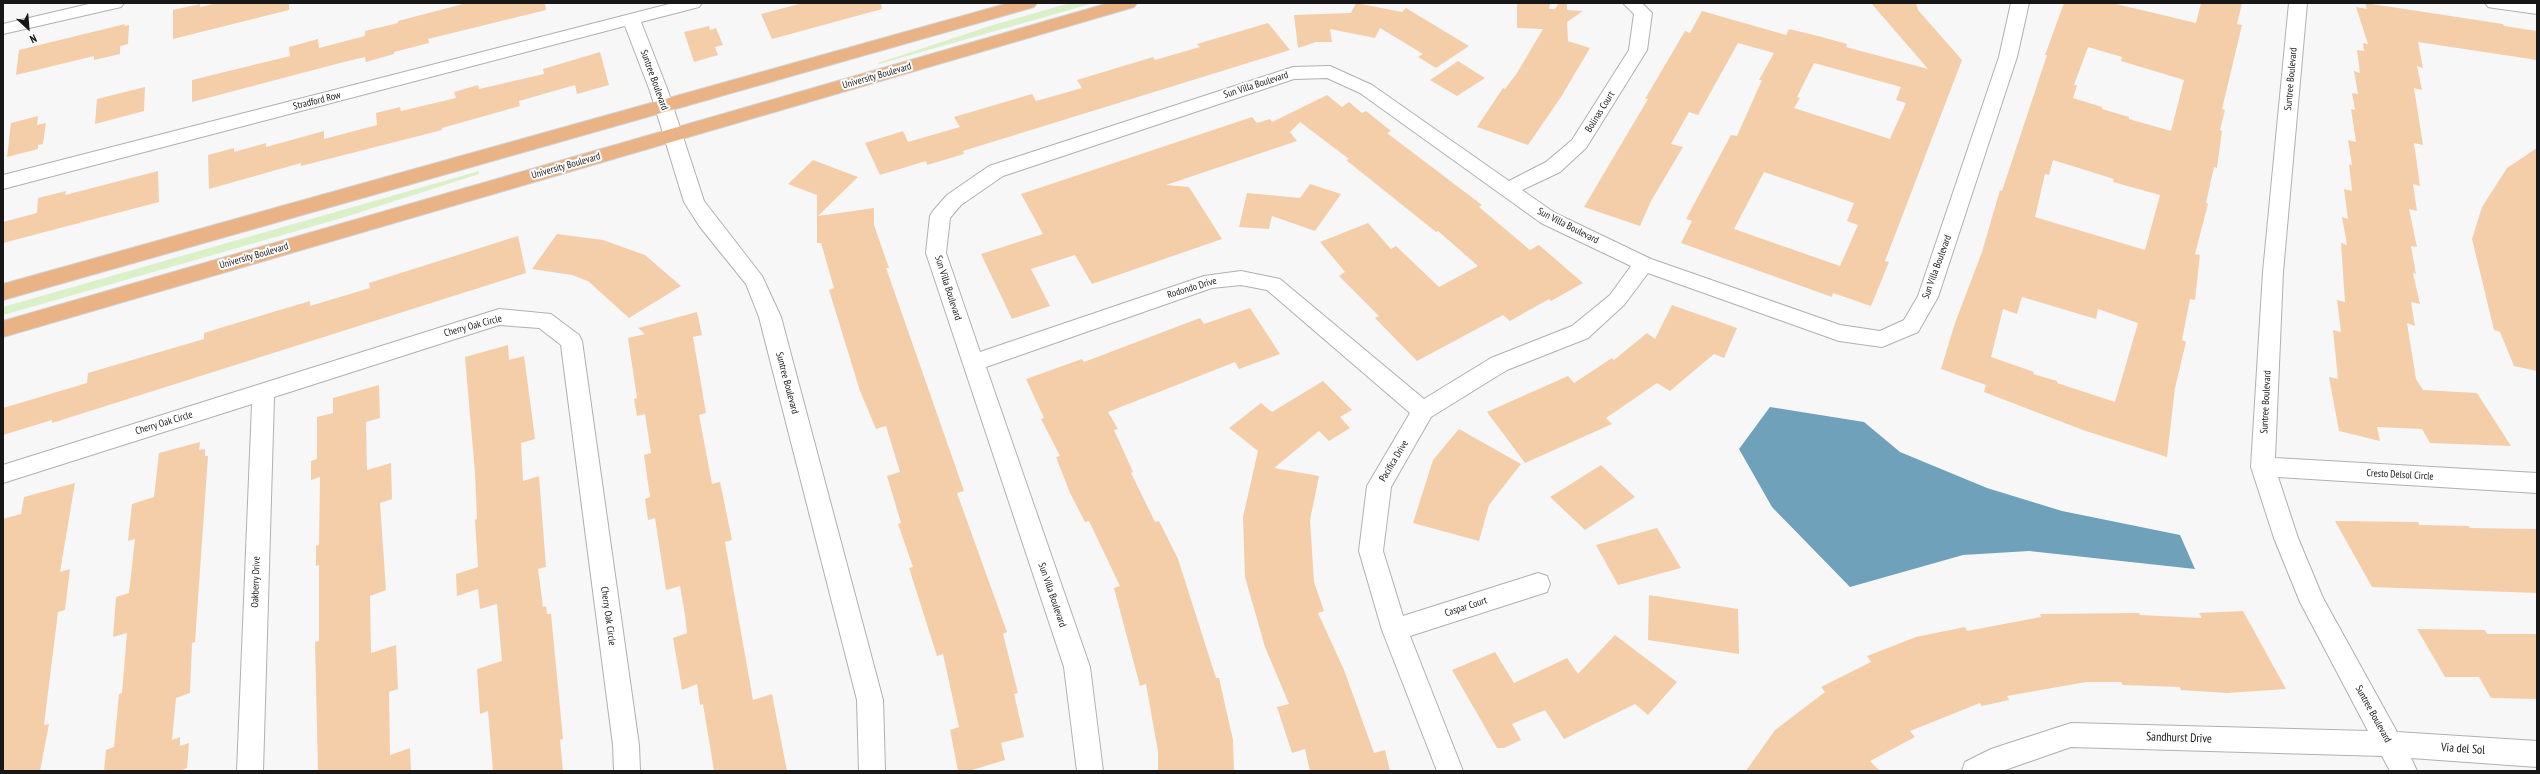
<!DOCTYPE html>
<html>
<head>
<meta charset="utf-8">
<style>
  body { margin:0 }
  #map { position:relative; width:2540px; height:774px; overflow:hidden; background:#f7f7f8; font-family:"PT Sans Narrow",sans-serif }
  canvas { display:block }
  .frame { position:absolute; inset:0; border:4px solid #171717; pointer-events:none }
  .north { position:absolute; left:8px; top:8px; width:40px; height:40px; -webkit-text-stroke:3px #fff; paint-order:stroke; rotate:154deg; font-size:11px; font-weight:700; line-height:16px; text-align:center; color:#171717 }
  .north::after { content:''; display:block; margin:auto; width:14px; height:18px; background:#171717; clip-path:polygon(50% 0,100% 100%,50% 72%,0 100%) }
</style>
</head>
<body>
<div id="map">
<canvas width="2540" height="774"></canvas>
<div class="frame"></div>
<div class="north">N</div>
</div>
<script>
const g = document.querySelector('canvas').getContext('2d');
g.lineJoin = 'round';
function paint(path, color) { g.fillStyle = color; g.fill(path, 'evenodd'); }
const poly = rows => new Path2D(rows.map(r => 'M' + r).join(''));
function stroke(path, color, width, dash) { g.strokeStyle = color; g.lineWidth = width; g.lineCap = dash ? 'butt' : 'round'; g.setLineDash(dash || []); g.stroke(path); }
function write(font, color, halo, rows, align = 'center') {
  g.font = font + ' "PT Sans Narrow",sans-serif'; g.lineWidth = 4; g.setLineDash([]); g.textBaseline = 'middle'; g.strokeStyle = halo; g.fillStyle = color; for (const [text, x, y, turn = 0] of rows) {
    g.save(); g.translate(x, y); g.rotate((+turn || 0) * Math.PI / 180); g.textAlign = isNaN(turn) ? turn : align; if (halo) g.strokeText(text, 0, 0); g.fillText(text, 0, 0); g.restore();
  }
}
const green = poly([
  [1070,3,1094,3,879,64,878,63,990,26],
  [479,171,479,174,342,218,3,315,3,307]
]);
const water = poly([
  [1770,407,1864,422,1900,452,1987,488,2062,511,2180,535,2195,569,2029,551,1963,555,1850,587,1772,507,1739,449]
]);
const building = poly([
  [218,3,289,3,289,10,173,39,173,10,200,4,200,7],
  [467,3,545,3,546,10,428,39,429,43,394,52,394,54,366,62,365,57,340,63,192,102,192,80,290,56,289,47,318,39,319,48,365,36,365,31,398,23,398,21],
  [803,3,881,3,882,9,772,39,761,14],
  [1356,3,1402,12,1406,8,1469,46,1436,68,1418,57,1423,54,1380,28,1375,38,1330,29,1332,42,1316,42,1298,48,1294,15,1351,13],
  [1517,3,1550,3,1549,9,1555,9,1559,3,1567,3,1567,10,1583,11,1567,22,1568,41,1590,48,1561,97,1528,145,1477,127,1503,88,1505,89,1517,73,1543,29,1517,28],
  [1871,3,1916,3,1918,10,1962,60,1885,261,1889,262,1871,306,1833,293,1832,297,1681,243,1692,221,1686,219,1731,135,1737,136,1762,80,1759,80,1774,53,1738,43,1698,115,1689,112,1671,144,1683,147,1651,201,1640,226,1584,207,1648,99,1645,99,1685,31,1690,33,1702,11,1786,35,1789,29,1818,36,1847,44,1846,47,1928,69],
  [1814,63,1901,87,1896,100,1906,103,1890,139,1794,108,1800,98,1797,97],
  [1764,172,1854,203,1847,221,1858,225,1840,266,1734,229],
  [2064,3,2112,3,2196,23,2201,3,2242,3,2237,24,2242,25,2222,109,2225,110,2220,130,2222,131,2217,168,2214,167,2206,203,2208,204,2195,254,2200,255,2195,300,2190,299,2182,340,2186,342,2175,388,2167,457,2083,430,1984,392,1986,385,1941,369,1955,323,1982,252,2000,190,2002,191,2047,55,2045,55],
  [2088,47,2122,57,2121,61,2184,80,2171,131,2129,119,2129,117,2102,109,2102,107,2073,98,2077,85,2074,85],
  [2053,160,2114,179,2113,182,2160,195,2145,250,2035,217,2045,174,2049,175],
  [2022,297,2096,319,2098,309,2138,323,2115,402,2057,383,2057,381,2033,374,2034,372,1991,357,2003,309,2017,314],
  [2365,3,2503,24,2504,26,2537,31,2537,60,2418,42,2423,68,2417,66,2422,90,2414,88,2423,145,2414,143,2420,186,2413,184,2417,211,2409,209,2417,247,2411,246,2416,274,2413,273,2420,304,2411,302,2415,326,2407,323,2416,379,2423,390,2477,393,2511,446,2430,443,2422,429,2377,427,2380,441,2339,431,2329,377,2338,379,2333,330,2341,332,2337,300,2345,302,2341,243,2347,245,2342,217,2348,219,2344,189,2352,191,2349,164,2352,165,2348,140,2356,142,2351,109,2355,110,2352,93,2358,94,2354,71,2360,73,2357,50,2364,51,2363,43,2368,44,2356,7,2367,9],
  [1268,23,1290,50,963,151,964,154,927,165,926,161,880,175,865,143,903,131,908,142,960,127,954,117,1032,94,1036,101,1082,88,1077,80,1153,57,1155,60,1200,47,1197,44],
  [125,24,124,26,129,25,128,44,120,46,120,54,94,60,94,56,16,75,19,50],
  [709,26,710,30,716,28,723,45,715,47,718,55,694,62,684,32],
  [600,52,609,85,577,94,575,85,519,101,520,106,442,128,442,130,301,166,301,163,209,189,208,155,234,148,234,152,266,143,266,147,324,131,324,139,377,125,376,113,400,107,401,111,456,98,454,92,478,85,479,89,544,74,543,69],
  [1458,61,1485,78,1457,96,1430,80],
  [145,87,144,111,95,124,97,99],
  [1327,95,1342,107,1349,102,1362,113,1366,111,1391,131,1387,133,1482,205,1479,207,1530,250,1539,245,1583,283,1551,301,1549,299,1510,321,1503,315,1417,361,1375,318,1379,316,1339,276,1345,272,1320,242,1368,223,1391,249,1396,246,1439,287,1478,266,1438,231,1436,232,1346,160,1349,159,1300,122,1290,132,1297,141,1166,185,1189,187,1222,239,1092,284,1075,255,1031,269,1050,306,1012,319,981,254,1043,234,1021,194,1252,117,1257,123,1270,119,1272,122],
  [38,116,37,125,46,123,43,144,38,145,38,149,7,157,11,123],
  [2537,148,2537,371,2514,366,2500,332,2494,330,2472,239,2482,207,2507,168],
  [813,160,858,177,818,216,874,208,874,225,889,268,886,268,964,491,957,493,1007,632,1003,634,1018,693,1014,694,1024,737,1001,743,1005,760,969,771,958,771,950,730,959,727,943,654,937,656,909,568,913,567,898,524,901,523,887,476,900,472,886,426,876,429,860,391,829,290,834,288,821,243,817,243,817,195,788,184],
  [158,171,159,202,3,243,3,222,37,213,38,198,66,191,65,195],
  [1310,184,1341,194,1315,231,1272,216,1269,229,1239,227,1247,193,1300,198],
  [557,234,603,240,645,255,681,286,629,318,588,281,572,275,532,269],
  [518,236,526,273,52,423,52,420,3,435,3,408,87,383,88,373,204,339,204,333,263,315,310,301,310,306,370,288,369,283],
  [1672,305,1737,328,1724,358,1714,354,1670,391,1657,383,1606,418,1612,424,1525,463,1487,412,1568,376,1574,383,1612,358,1614,360,1647,333,1655,339],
  [1250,308,1280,354,1239,369,1235,362,1108,412,1118,429,1114,430,1133,472,1131,473,1155,522,1159,521,1178,559,1216,678,1219,678,1233,740,1234,771,1158,771,1158,752,1146,684,1140,686,1114,588,1120,586,1089,521,1085,522,1070,493,1056,457,1060,456,1041,419,1044,418,1026,379,1082,359,1084,362,1200,318,1204,324],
  [697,312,702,335,693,337,706,413,699,415,712,484,720,482,732,540,725,542,753,700,772,694,787,771,714,771,703,704,700,705,697,684,682,690,673,638,687,633,685,615,680,586,666,590,655,518,648,520,645,499,650,497,644,455,651,453,645,414,637,416,634,399,637,398,628,338,645,334,638,328],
  [508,345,509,360,524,356,527,378,535,439,521,443,523,481,539,476,546,567,538,569,543,607,546,606,547,614,551,614,563,739,560,740,563,771,493,771,488,711,480,714,477,669,502,661,497,604,480,609,478,589,457,596,456,574,478,567,475,520,477,519,475,473,465,357],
  [1323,381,1352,410,1340,417,1350,428,1329,441,1319,431,1274,468,1319,476,1310,520,1314,582,1324,611,1318,613,1344,670,1374,753,1385,750,1390,771,1310,771,1305,749,1292,753,1277,707,1289,704,1265,647,1245,577,1243,517,1258,451,1229,428,1261,403,1272,412],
  [379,385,380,418,366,422,367,470,391,463,392,499,380,503,386,590,370,596,371,653,396,645,398,689,389,692,390,755,410,748,411,771,318,771,315,642,319,641,319,565,316,566,316,546,319,545,320,477,311,480,311,461,317,459,317,417,333,413,333,398],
  [1459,429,1521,464,1489,505,1479,541,1413,523,1433,460],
  [200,442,199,450,205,449,205,456,208,456,195,642,192,643,190,693,176,698,172,740,180,737,180,746,189,743,187,768,180,771,104,771,106,750,114,747,119,694,122,693,127,633,113,637,116,597,129,593,135,539,128,541,132,504,154,497,159,453],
  [1601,465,1635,497,1585,530,1550,497],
  [75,483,60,572,70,569,65,610,58,612,44,725,49,724,40,771,3,771,3,519,21,514,24,497],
  [2335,521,2418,522,2419,525,2469,526,2470,528,2537,529,2537,593,2372,587],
  [1657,528,1681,568,1618,585,1596,545],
  [1649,595,1738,609,1739,654,1648,640],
  [2243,611,2286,689,2227,693,2181,690,2180,687,2123,685,2121,682,2086,682,2007,696,2009,700,1982,706,1980,703,1910,731,1915,737,1870,761,1880,771,1746,771,1775,730,1825,692,1821,687,1871,662,1867,656,1916,637,1965,627,1967,631,2041,617,2040,614,2139,613,2140,615,2202,618,2199,613],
  [2417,629,2485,630,2487,634,2537,634,2537,699,2491,698,2479,677,2445,677],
  [1615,635,1677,682,1648,715,1635,704,1564,739,1545,710,1512,724,1521,740,1504,748,1497,748,1452,670,1495,652,1514,683,1567,658,1578,674]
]);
const minor = poly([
  [93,3,124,3,121,7,3,34,3,24,93,3],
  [673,3,702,3,699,7,641,22,668,91,704,201,762,276,781,317,883,700,885,771,859,771,857,700,759,317,746,284,700,227,684,202,650,91,625,26,3,189,3,175,673,3],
  [1623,3,1642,3,1652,13,1647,50,1586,148,1560,172,1522,190,1555,213,1651,259,1840,325,1880,331,1904,320,1918,296,1999,57,2011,3,2029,3,2017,57,1938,297,1918,332,1882,347,1839,341,1648,273,1624,305,1588,338,1507,370,1431,417,1391,487,1383,551,1403,616,1538,573,1547,576,1550,584,1547,592,1410,636,1463,771,1437,771,1382,630,1359,551,1367,486,1410,413,1267,290,1241,285,1212,288,986,367,1090,667,1103,771,1077,771,1064,667,926,253,930,216,933,211,947,195,989,166,1293,67,1330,66,1372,85,1509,181,1546,162,1572,140,1629,50,1634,14,1623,3],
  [1327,78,1360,93,1541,223,1631,266,1610,295,1572,326,1491,358,1424,399,1280,279,1241,271,1204,276,980,352,946,253,950,218,961,205,1003,176,1294,79,1327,78],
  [2289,3,2307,3,2283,272,2275,458,2537,473,2537,493,2278,477,2298,538,2323,598,2397,732,2537,741,2537,767,2411,758,2417,771,2390,771,2382,756,2071,747,2002,771,1962,771,1965,762,1991,749,2071,723,2368,731,2300,602,2274,538,2251,467,2263,272,2289,3],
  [2485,3,2537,4,2537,14,2494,8,2488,7,2485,3],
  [499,309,551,314,579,335,582,341,639,745,640,771,614,771,613,745,561,345,539,328,499,325,274,397,263,771,237,771,252,404,3,483,3,465,499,309]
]);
const major = poly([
  [1009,3,1037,3,1034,7,3,300,3,284,1009,3],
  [1109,3,1137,3,1134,7,3,337,3,321,1109,3]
]);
const streetNames = [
  ["University Boulevard",877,76,-16],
  ["Suntree Boulevard",2291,79,-85],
  ["Suntree Boulevard",654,80,70],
  ["Sun Villa Boulevard",1256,85,-18],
  ["Stradford Row",317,101,-14],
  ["Bolinas Court",1600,112,-58],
  ["University Boulevard",566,166,-16],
  ["Sun Villa Boulevard",1568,226,27],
  ["University Boulevard",254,256,-16],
  ["Sun Villa Boulevard",1937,267,-70],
  ["Sun Villa Boulevard",948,288,72],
  ["Rodondo Drive",1192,288,-17],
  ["Cherry Oak Circle",473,326,-15],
  ["Suntree Boulevard",787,383,75],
  ["Suntree Boulevard",2266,402,-87],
  ["Cherry Oak Circle",164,423,-17],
  ["Pacifica Drive",1394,461,-59],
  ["Cresto Delsol Circle",2400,475,3],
  ["Oakberry Drive",256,582,-88],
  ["Sun Villa Boulevard",1052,595,71],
  ["Caspar Court",1466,607,-18],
  ["Cherry Oak Circle",608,616,82],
  ["Suntree Boulevard",2373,714,61]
];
const nearStreetnames = [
  ["Sandhurst Drive",2179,738,2],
  ["Via del Sol",2463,749,4]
];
paint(green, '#d9f0c8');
paint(water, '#6fa1ba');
paint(building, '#f4cea9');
stroke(minor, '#b0b0b1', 2);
stroke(major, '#d1d1d1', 2);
paint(minor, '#fff');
paint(major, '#e9b386');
write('10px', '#171717', '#fff', streetNames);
write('12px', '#171717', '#fff', nearStreetnames);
</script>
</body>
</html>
